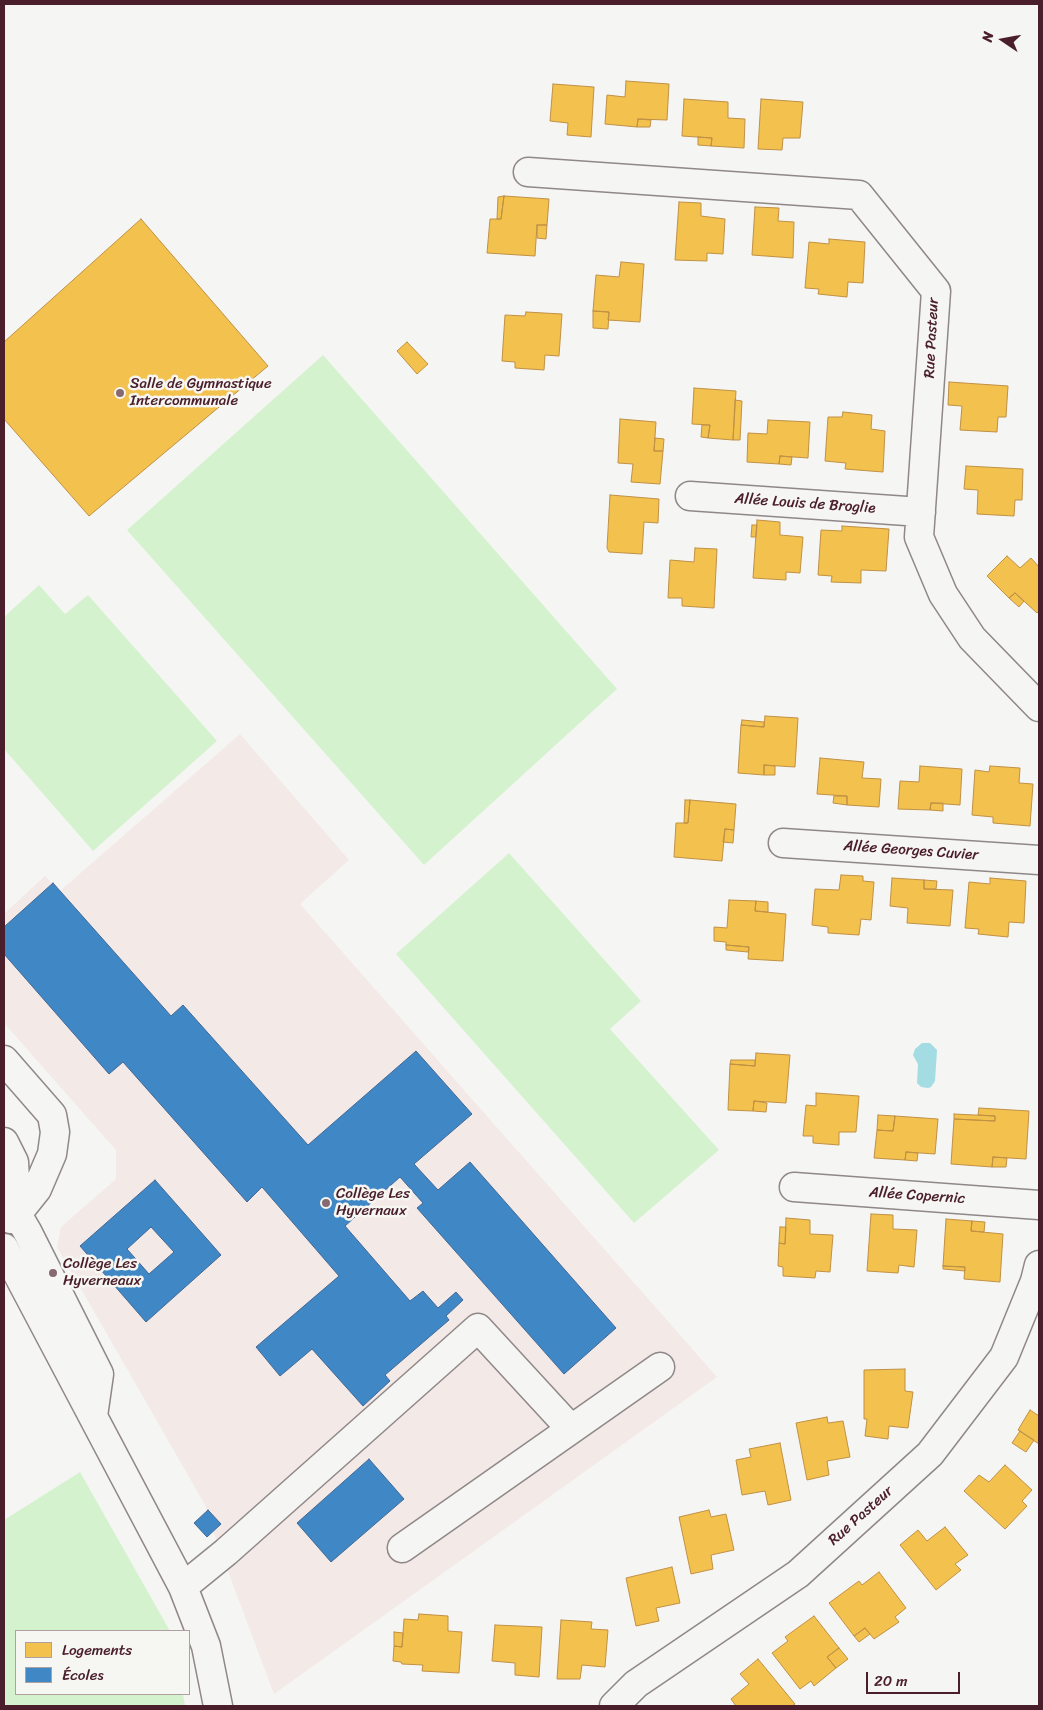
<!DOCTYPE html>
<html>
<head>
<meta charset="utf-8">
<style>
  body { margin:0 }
  #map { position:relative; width:1043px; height:1710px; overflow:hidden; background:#f5f5f3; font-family:Sriracha,sans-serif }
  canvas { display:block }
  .frame { position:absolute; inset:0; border:5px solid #4a1f2b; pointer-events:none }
  .legend { position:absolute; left:15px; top:1630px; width:175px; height:65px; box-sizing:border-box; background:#f6f6f2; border:1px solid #b1a0a2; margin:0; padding:6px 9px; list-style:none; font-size:15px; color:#4a1f2b }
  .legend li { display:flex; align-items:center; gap:10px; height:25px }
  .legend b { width:25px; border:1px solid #b1a0a2 }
  .north { position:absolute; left:978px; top:15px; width:50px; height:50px; -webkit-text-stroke:4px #f6f6f2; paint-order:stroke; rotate:282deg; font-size:14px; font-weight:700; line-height:20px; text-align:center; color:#4a1f2b }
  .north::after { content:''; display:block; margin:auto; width:18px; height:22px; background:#4a1f2b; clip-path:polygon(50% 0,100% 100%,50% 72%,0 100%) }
  .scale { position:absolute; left:866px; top:1672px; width:94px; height:22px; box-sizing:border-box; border:2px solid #4a1f2b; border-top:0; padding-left:6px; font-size:15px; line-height:18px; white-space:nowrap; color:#4a1f2b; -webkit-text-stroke:4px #f6f6f2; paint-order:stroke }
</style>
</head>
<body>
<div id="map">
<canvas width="1043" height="1710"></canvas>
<div class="frame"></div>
<ul class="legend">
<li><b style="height:14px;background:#f2c14e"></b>Logements</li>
<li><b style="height:14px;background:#3f88c5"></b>Écoles</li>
</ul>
<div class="north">N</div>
<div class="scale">20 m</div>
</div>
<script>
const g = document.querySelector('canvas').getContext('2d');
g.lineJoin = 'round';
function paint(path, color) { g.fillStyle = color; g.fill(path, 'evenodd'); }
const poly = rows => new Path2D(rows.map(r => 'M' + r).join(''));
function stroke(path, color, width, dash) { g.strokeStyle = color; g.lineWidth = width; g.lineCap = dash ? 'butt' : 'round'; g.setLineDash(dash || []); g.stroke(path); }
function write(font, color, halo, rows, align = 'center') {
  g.font = font + ' Sriracha,sans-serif'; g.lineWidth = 5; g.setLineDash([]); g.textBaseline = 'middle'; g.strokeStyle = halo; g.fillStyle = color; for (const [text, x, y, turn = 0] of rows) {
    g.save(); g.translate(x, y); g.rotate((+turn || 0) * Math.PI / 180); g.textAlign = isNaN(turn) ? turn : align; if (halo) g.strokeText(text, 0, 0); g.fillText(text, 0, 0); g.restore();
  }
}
const built = poly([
  [240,734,349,860,300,904,717,1377,274,1694,213,1531,208,1510,57,1247,61,1227,116,1179,116,1150,4,1023,4,914,45,876,60,891]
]);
const green = poly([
  [323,355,617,689,424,865,127,530],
  [39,585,65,614,88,595,217,741,93,851,4,749,4,617],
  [509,853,641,1001,610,1029,719,1150,634,1223,396,954],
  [80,1472,170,1631,16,1631,16,1694,183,1694,185,1706,4,1706,4,1520]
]);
const water = poly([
  [922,1043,930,1043,937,1050,935,1081,931,1087,928,1088,921,1087,917,1083,918,1064,913,1055,915,1049]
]);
const homes = poly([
  [626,81,669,84,667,120,638,119,637,127,605,124,607,95,625,97,626,81],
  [553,84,594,87,591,137,567,135,568,123,550,121,553,84],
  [684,99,728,102,728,118,745,119,744,148,711,146,712,138,682,136,684,99],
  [761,99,803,102,800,138,783,138,782,150,758,149,761,99],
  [638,119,651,120,650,127,637,127,638,119],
  [698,137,712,138,711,146,698,145,698,137],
  [504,196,549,199,547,225,537,225,535,256,487,253,490,219,501,219,504,196],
  [504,196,501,219,497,219,498,197,504,196],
  [679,202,701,203,701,216,725,219,723,254,707,253,707,261,675,260,679,202],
  [755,207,779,208,778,221,794,222,793,258,752,255,755,207],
  [141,219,268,366,89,516,4,419,4,342,141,219],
  [537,225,547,225,546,239,537,238,537,225],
  [829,239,865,242,863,283,848,282,847,297,818,294,819,289,805,288,809,242,829,244,829,239],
  [621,262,644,264,640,322,608,320,609,312,593,311,596,275,619,277,621,262],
  [593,311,609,312,608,329,593,328,593,311],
  [526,312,562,314,559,356,545,355,544,370,515,368,515,362,502,361,505,315,525,316,526,312],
  [407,342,428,364,417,374,397,351,407,342],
  [949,382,1008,386,1006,417,998,417,997,432,960,430,962,406,948,405,949,382],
  [694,388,736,391,733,440,708,438,710,425,692,424,694,388],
  [735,400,742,401,740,440,733,440,735,400],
  [843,412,872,415,871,429,885,431,883,472,845,469,846,463,825,461,828,417,842,417,843,412],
  [620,419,656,422,654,451,663,451,660,484,631,482,633,464,618,463,620,419],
  [768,420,810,422,808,458,780,456,779,464,747,462,748,433,767,434,768,420],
  [702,425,710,425,708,438,701,437,702,425],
  [655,438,664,439,663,451,654,451,655,438],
  [780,456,792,457,791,465,779,464,780,456],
  [966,466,1023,469,1022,500,1015,500,1014,516,977,514,978,490,964,489,966,466],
  [610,495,659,499,658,523,644,522,642,554,609,552,607,548,610,495],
  [757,520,780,522,780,535,803,537,800,573,786,572,786,580,753,578,757,520],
  [752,525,757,525,756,537,751,537,752,525],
  [842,526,889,529,886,571,861,570,861,583,831,582,832,576,818,575,821,530,842,531,842,526],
  [695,548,717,549,714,608,682,606,682,598,668,598,670,560,694,562,695,548],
  [1007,556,1020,568,1031,558,1039,567,1039,611,1037,613,1015,593,1009,598,987,576,1007,556],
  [1015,593,1024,601,1019,607,1009,598,1015,593],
  [765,716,798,718,795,767,764,765,764,775,738,773,741,725,764,727,765,716],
  [742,720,764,722,764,727,741,725,742,720],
  [820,758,864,762,862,778,881,779,879,807,847,805,847,796,817,794,820,758],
  [764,765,775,766,775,775,764,775,764,765],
  [920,766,962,769,960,805,931,803,930,810,898,809,900,781,919,782,920,766],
  [990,766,1020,768,1019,783,1033,784,1030,826,993,823,993,817,972,815,975,770,989,772,990,766],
  [834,796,847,796,847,805,833,803,834,796],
  [685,800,690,800,688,823,684,823,685,800],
  [690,800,736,804,734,830,725,829,722,861,674,857,676,823,688,823,690,800],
  [931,803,943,803,943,811,930,810,931,803],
  [725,829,734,830,733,843,723,842,725,829],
  [841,875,863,876,863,881,874,882,871,920,861,919,859,935,828,933,828,927,812,925,815,889,839,890,841,875],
  [892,878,924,880,924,889,953,890,950,926,907,923,908,908,890,906,892,878],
  [990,878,1026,881,1024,923,1009,922,1008,937,978,934,979,929,965,928,969,882,990,884,990,878],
  [924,880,937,881,936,889,924,889,924,880],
  [729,900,756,901,755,911,786,914,783,961,748,959,749,947,726,945,726,942,714,941,714,927,727,928,729,900],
  [756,901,768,902,768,912,755,911,756,901],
  [726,945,749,947,748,952,726,950,726,945],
  [756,1053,790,1055,786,1103,754,1101,753,1111,728,1110,730,1064,755,1066,756,1053],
  [731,1060,755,1060,755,1066,730,1064,731,1060],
  [816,1093,859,1096,856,1132,839,1132,839,1145,813,1143,813,1136,803,1136,806,1105,816,1106,816,1093],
  [754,1101,767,1103,766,1112,753,1111,754,1101],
  [979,1108,1029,1111,1026,1159,993,1157,992,1167,951,1164,954,1119,995,1121,995,1116,978,1115,979,1108],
  [954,1114,995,1116,995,1121,954,1119,954,1114],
  [878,1115,895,1116,893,1131,877,1130,878,1115],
  [895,1116,938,1119,935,1154,906,1152,905,1160,874,1158,877,1130,893,1131,895,1116],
  [906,1152,918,1153,917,1161,905,1160,906,1152],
  [993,1157,1007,1158,1006,1167,992,1167,993,1157],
  [871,1214,893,1215,893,1229,917,1230,914,1267,899,1265,898,1273,867,1271,871,1214],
  [786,1218,810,1220,810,1234,833,1235,830,1272,816,1271,815,1278,783,1276,783,1267,778,1266,779,1243,785,1244,786,1218],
  [946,1219,972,1221,971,1231,1003,1234,1000,1282,964,1279,965,1267,943,1266,946,1219],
  [972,1221,985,1222,984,1232,971,1231,972,1221],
  [780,1227,786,1227,785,1244,779,1243,780,1227],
  [943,1266,965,1267,965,1271,943,1269,943,1266],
  [905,1369,905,1391,913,1392,908,1428,889,1426,888,1439,865,1436,867,1419,864,1419,864,1370,905,1369],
  [1030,1410,1039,1416,1039,1444,1018,1430,1030,1410],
  [827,1417,828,1423,843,1421,850,1457,827,1461,829,1475,807,1480,796,1423,827,1417],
  [1020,1431,1034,1440,1026,1452,1012,1443,1020,1431],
  [780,1443,791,1500,768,1505,765,1491,742,1495,736,1460,751,1457,749,1449,780,1443],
  [1005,1465,1032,1490,1022,1501,1027,1506,1005,1529,964,1491,979,1475,989,1482,1005,1465],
  [709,1510,711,1517,726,1514,734,1550,711,1555,713,1569,691,1574,679,1517,709,1510],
  [945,1527,968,1555,955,1564,961,1570,936,1590,900,1545,918,1530,927,1541,945,1527],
  [672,1567,680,1603,656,1608,659,1621,636,1626,626,1578,672,1567],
  [879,1572,906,1608,895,1617,899,1622,874,1639,865,1628,854,1636,829,1603,859,1581,862,1585,879,1572],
  [419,1614,448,1616,448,1631,462,1632,459,1673,422,1671,423,1665,402,1664,401,1662,393,1661,394,1646,402,1647,404,1619,418,1620,419,1614],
  [814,1616,839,1648,827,1657,836,1668,814,1686,811,1681,800,1689,772,1653,788,1641,785,1637,814,1616],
  [561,1620,592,1622,591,1629,608,1630,605,1667,582,1665,580,1679,557,1679,561,1620],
  [495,1625,542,1627,539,1677,515,1675,515,1663,492,1661,495,1625],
  [865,1628,870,1634,859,1642,854,1636,865,1628],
  [394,1632,403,1633,402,1647,394,1646,394,1632],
  [839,1648,848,1659,836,1668,827,1657,839,1648],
  [758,1659,795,1704,792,1706,736,1706,731,1699,749,1684,740,1674,758,1659]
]);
const schools = poly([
  [53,883,171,1016,183,1005,308,1145,416,1051,472,1114,414,1164,438,1190,470,1162,616,1328,564,1374,417,1208,423,1203,400,1177,345,1226,410,1301,423,1291,438,1308,456,1292,463,1300,446,1316,449,1320,385,1375,390,1381,363,1406,312,1349,280,1376,256,1347,339,1276,262,1187,247,1202,123,1062,109,1074,4,954,4,927,53,883],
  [155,1180,221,1255,146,1322,80,1246,155,1180],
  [151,1227,174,1252,149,1274,127,1249,151,1227],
  [369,1459,404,1499,331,1562,297,1523,369,1459],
  [208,1510,221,1524,207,1537,194,1523,208,1510]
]);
const minor = poly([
  [528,172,859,195,936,291,919,537,943,594,972,638,1039,707],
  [690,496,921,512],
  [783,843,1039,860],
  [4,1060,52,1115,55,1132,52,1154,37,1189,17,1214,11,1219],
  [4,1142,14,1162,17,1214,27,1231,99,1374,93,1416],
  [794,1187,1039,1205],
  [4,1248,183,1587,206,1646,218,1706],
  [402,1548,660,1367],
  [183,1587,226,1552,478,1328,571,1429],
  [614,1706,636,1684,798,1574,930,1454,1004,1357,1035,1281,1039,1265]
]);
const markers = [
  [120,393,5,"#866a71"],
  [326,1203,5,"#866a71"],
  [53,1273,5,"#866a71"]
];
const streetNames = [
  ["Rue Pasteur",932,338,-87],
  ["Allée Louis de Broglie",805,504,4],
  ["Allée Georges Cuvier",911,851,4],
  ["Allée Copernic",917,1196,4],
  ["Rue Pasteur",861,1516,-42]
];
const poiNames = [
  ["Salle de Gymnastique",130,384],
  ["Intercommunale",130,401],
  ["Collège Les",336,1194],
  ["Hyvernaux",336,1211],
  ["Collège Les",63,1264],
  ["Hyverneaux",63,1281]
];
paint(built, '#f3e9e6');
paint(green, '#d5f2cf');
paint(water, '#a3dce2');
paint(homes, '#f2c14e');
stroke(homes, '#c09044', 1);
paint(schools, '#3f88c5');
stroke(schools, '#426897', 1);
stroke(minor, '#8f8788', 31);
stroke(minor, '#f5f5f3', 28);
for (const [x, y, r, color] of markers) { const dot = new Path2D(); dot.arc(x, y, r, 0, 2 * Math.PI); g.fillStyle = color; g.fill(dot); stroke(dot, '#f6f6f2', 2); }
write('15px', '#4a1f2b', '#f6f6f2', streetNames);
write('15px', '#4a1f2b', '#f6f6f2', poiNames, 'left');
</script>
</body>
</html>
